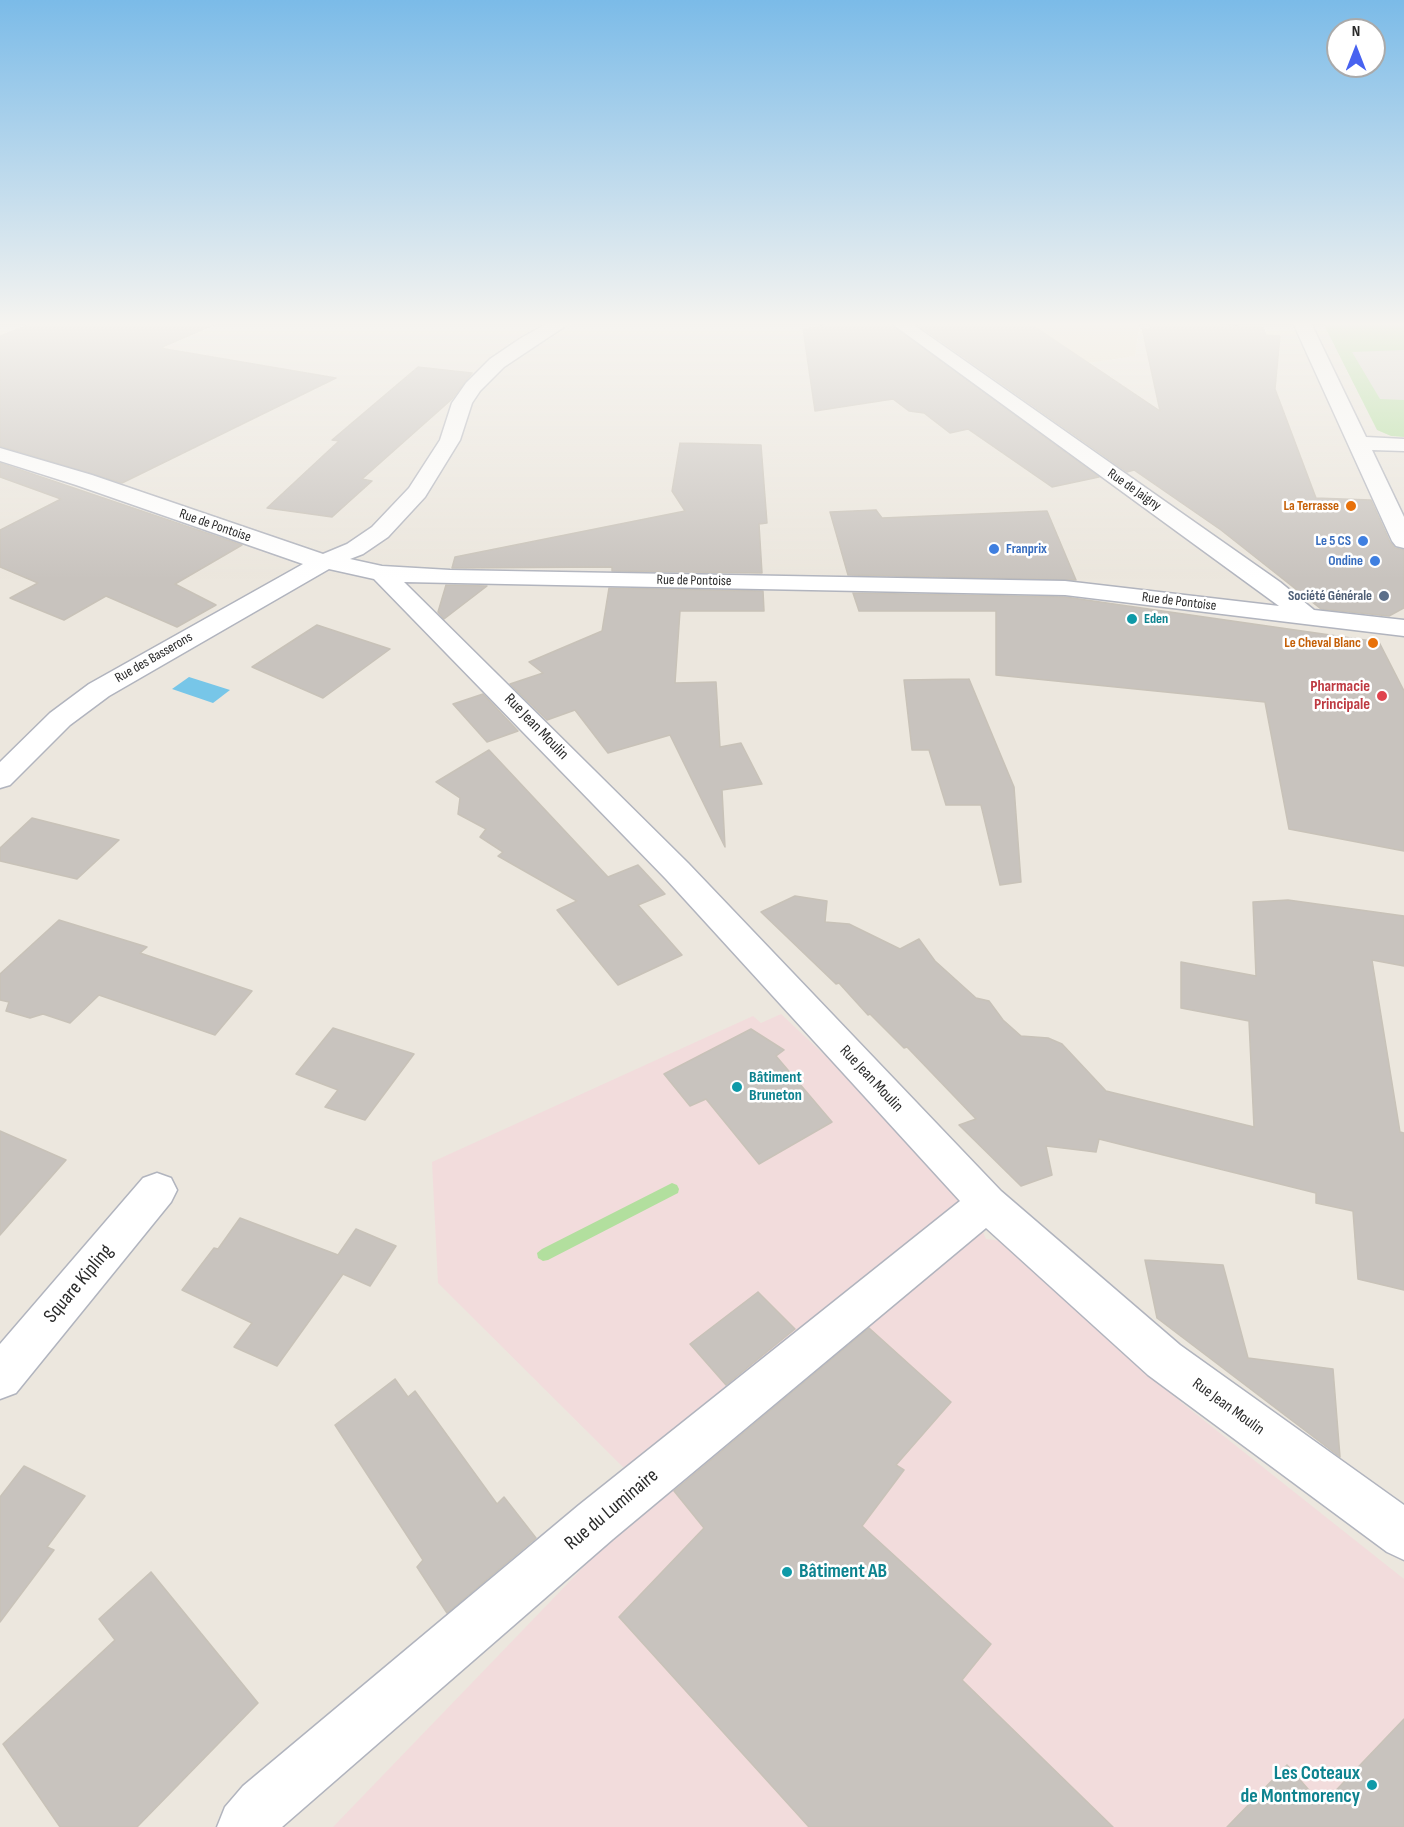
<!DOCTYPE html>
<html>
<head>
<meta charset="utf-8">
<style>
  body { margin:0 }
  #map { position:relative; width:1404px; height:1827px; overflow:hidden; background:#ece7de; font-family:"Sofia Sans Condensed",sans-serif }
  canvas { display:block }
  .north { position:absolute; left:1326px; top:18px; width:60px; height:60px; box-sizing:border-box; background:#fff; border:2px solid #aaa; border-radius:50%; rotate:0deg; font-size:16px; font-weight:700; line-height:24px; text-align:center; color:#2b2b2b }
  .north::after { content:''; display:block; margin:auto; width:21px; height:27px; background:#4862f0; clip-path:polygon(50% 0,100% 100%,50% 72%,0 100%) }
</style>
</head>
<body>
<div id="map">
<canvas width="1404" height="1827"></canvas>
<div class="north">N</div>
</div>
<script>
const g = document.querySelector('canvas').getContext('2d');
g.lineJoin = 'round';
function paint(path, color) { g.fillStyle = color; g.fill(path, 'evenodd'); }
const poly = rows => new Path2D(rows.map(r => 'M' + r).join(''));
function stroke(path, color, width, dash) { g.strokeStyle = color; g.lineWidth = width; g.lineCap = dash ? 'butt' : 'round'; g.setLineDash(dash || []); g.stroke(path); }
function write(font, color, halo, rows, align = 'center') {
  g.font = font + ' "Sofia Sans Condensed",sans-serif'; g.lineWidth = 5; g.setLineDash([]); g.textBaseline = 'middle'; g.strokeStyle = halo; g.fillStyle = color; for (const [text, x, y, turn = 0] of rows) {
    g.save(); g.translate(x, y); g.rotate((+turn || 0) * Math.PI / 180); g.textAlign = isNaN(turn) ? turn : align; if (halo) g.strokeText(text, 0, 0); g.fillText(text, 0, 0); g.restore();
  }
}
const education = poly([
  [926,323,1140,323,1135,356,1001,376]
]);
const medical = poly([
  [781,1014,963,1186,986,1239,1010,1242,1182,1403,1404,1579,1404,1827,333,1827,652,1496,438,1283,432,1162,753,1016,761,1023]
]);
const green = poly([
  [1323,323,1404,323,1404,437,1391,436,1377,430],
  [672,1183,677,1185,679,1189,678,1193,548,1260,543,1261,538,1258,537,1253,542,1249]
]);
const plaza = poly([
  [1404,350,1404,400,1380,399,1352,352]
]);
const water = poly([
  [189,677,230,690,213,703,172,689]
]);
const building = poly([
  [33,323,218,323,160,348,336,378,122,483,0,446,0,336,33,323],
  [839,323,889,323,1099,477,1052,487,968,429,950,433,924,413,909,411,893,399,815,411,803,329,839,323],
  [915,323,1029,323,1160,411,1142,328,1151,329,1149,323,1263,327,1266,335,1280,336,1275,389,1316,498,1371,500,1390,542,1395,548,1404,550,1404,608,1389,616,1321,609,1221,530,1134,470,1127,472,915,323],
  [418,367,472,373,452,399,362,479,372,481,332,517,267,508,339,441,332,440,418,367],
  [680,443,761,445,767,523,759,524,762,573,612,571,612,567,452,568,455,557,685,511,672,491,680,443],
  [0,463,242,545,175,584,216,605,177,627,106,596,64,620,10,598,38,583,0,567,0,530,61,499,0,477,0,463],
  [876,510,882,518,1047,511,1076,580,848,575,830,512,876,510],
  [446,585,487,586,444,619,438,612,446,585],
  [609,588,763,591,764,611,680,611,675,683,716,682,720,747,741,743,762,784,722,790,725,847,670,735,608,753,575,710,547,720,510,684,543,673,529,662,602,631,609,588],
  [853,593,1065,597,1379,642,1404,691,1404,851,1289,829,1265,702,996,675,996,611,859,611,853,593],
  [317,625,390,649,323,698,252,667,317,625],
  [969,679,1014,787,1021,882,1000,885,981,805,946,805,929,750,912,750,904,680,969,679],
  [483,694,518,731,487,742,453,704,483,694],
  [489,750,608,877,638,865,665,894,638,905,682,955,618,985,557,910,577,901,498,856,503,852,480,837,486,829,458,814,460,798,436,782,489,750],
  [32,818,119,840,77,879,0,861,0,848,32,818],
  [795,896,827,901,825,922,849,924,900,949,919,939,935,961,976,998,989,1001,1003,1020,1021,1036,1048,1038,1062,1044,1106,1091,1254,1127,1249,1021,1181,1008,1181,962,1256,976,1253,902,1288,900,1404,916,1404,966,1372,960,1400,1132,1404,1133,1404,1290,1358,1279,1353,1211,1316,1203,1316,1193,1099,1139,1096,1152,1046,1146,1052,1175,1021,1186,959,1125,976,1119,907,1047,904,1048,870,1014,868,1015,839,983,836,984,761,912,795,896],
  [59,920,147,947,140,953,252,991,215,1035,99,995,70,1023,43,1014,30,1018,6,1011,9,1002,0,1000,0,974,59,920],
  [333,1028,414,1054,365,1120,325,1107,338,1090,296,1074,333,1028],
  [751,1029,784,1050,776,1056,832,1122,759,1164,706,1099,690,1106,664,1074,751,1029],
  [0,1131,66,1160,0,1235,0,1131],
  [240,1218,338,1255,356,1229,396,1246,370,1286,343,1274,277,1366,234,1347,252,1323,182,1290,214,1248,218,1249,240,1218],
  [1145,1260,1223,1265,1248,1358,1333,1369,1340,1457,1157,1318,1145,1260],
  [758,1292,795,1329,726,1385,690,1344,758,1292],
  [869,1328,951,1402,896,1465,904,1470,862,1526,991,1644,962,1680,1113,1827,809,1827,619,1617,704,1528,674,1491,869,1328],
  [395,1379,408,1397,415,1391,497,1504,504,1497,536,1538,447,1613,417,1567,423,1560,335,1425,395,1379],
  [24,1466,85,1496,47,1547,54,1550,0,1622,0,1497,24,1466],
  [151,1572,258,1703,137,1827,60,1827,3,1744,115,1640,99,1619,151,1572],
  [1404,1719,1404,1827,1227,1827,1287,1765,1322,1805,1404,1719]
]);
const minor = poly([
  [548,323,570,323,504,367,480,391,472,403,460,440,425,497,388,537,363,554,350,559,382,566,450,570,1065,581,1279,606,891,323,911,323,1280,582,1314,610,1404,620,1404,636,1065,595,404,582,688,863,1001,1191,1180,1345,1404,1505,1404,1560,1387,1552,1148,1375,986,1228,613,1539,282,1827,217,1827,225,1807,243,1786,579,1505,960,1201,666,879,374,579,329,569,109,696,70,725,10,785,0,788,0,762,50,713,89,684,303,564,76,485,0,461,0,448,92,475,323,554,347,544,372,527,409,488,440,440,452,403,466,383,490,359,521,338,548,323],
  [1293,323,1311,323,1366,437,1404,439,1404,451,1372,450,1404,517,1404,548,1396,546,1392,541,1293,323],
  [157,1173,171,1178,177,1190,171,1202,16,1393,0,1399,0,1344,143,1178,157,1173]
]);
const markers = [
  [1351,506,6,"#e8710a"],
  [1363,541,6,"#3f7fe0"],
  [994,549,6,"#3f7fe0"],
  [1375,561,6,"#3f7fe0"],
  [1384,596,6,"#5c6f8a"],
  [1132,619,6,"#0f9aa8"],
  [1373,643,6,"#e8710a"],
  [1382,696,6,"#e0444e"],
  [737,1087,6,"#0f9aa8"],
  [787,1572,6,"#0f9aa8"],
  [1372,1785,6,"#0f9aa8"]
];
const farStreetnames = [
  ["Rue de Jaigny",1134,490,35],
  ["Rue de Pontoise",215,526,19],
  ["Rue de Pontoise",694,581,1],
  ["Rue de Pontoise",1179,602,7],
  ["Rue des Basserons",154,658,-30]
];
const farFoodnames = [
  ["La Terrasse",1339,506],
  ["Le Cheval Blanc",1361,643]
];
const farShopnames = [
  ["Le 5 CS",1351,541],
  ["Franprix",1006,549,"left"],
  ["Ondine",1363,561]
];
const farServicenames = [
  ["Société Générale",1372,596]
];
const farCulturenames = [
  ["Eden",1144,619]
];
const healthNames = [
  ["Pharmacie",1370,687],
  ["Principale",1370,705]
];
const streetNames = [
  ["Rue Jean Moulin",536,727,46],
  ["Rue Jean Moulin",871,1079,47],
  ["Rue Jean Moulin",1228,1407,36]
];
const cultureNames = [
  ["Bâtiment",749,1078],
  ["Bruneton",749,1096]
];
const nearStreetnames = [
  ["Square Kipling",79,1284,-50],
  ["Rue du Luminaire",612,1510,-40]
];
const nearCulturenames = [
  ["Bâtiment AB",799,1572],
  ["Les Coteaux",1360,1774,"right"],
  ["de Montmorency",1360,1797,"right"]
];
paint(education, '#ede4cf');
paint(medical, '#f2dcdc');
paint(green, '#b2df9e');
paint(plaza, '#dddad5');
paint(water, '#77c6e8');
paint(building, '#c8c3be');
stroke(building, '#c8c2b8', 1.5);
stroke(minor, '#b1b4be', 3);
paint(minor, '#fff');
const sky = g.createLinearGradient(0, 0, 0, 579);
sky.addColorStop(0, '#7bbbe8');
sky.addColorStop(0.56, '#f6f4f0');
sky.addColorStop(1, '#f6f4f000');
g.fillStyle = sky;
g.fillRect(0, 0, 1404, 579);
for (const [x, y, r, color] of markers) { const dot = new Path2D(); dot.arc(x, y, r, 0, 2 * Math.PI); g.fillStyle = color; g.fill(dot); stroke(dot, '#fff', 2); }
write('14px', '#2b2b2b', '#fff', farStreetnames);
write('bold 14px', '#c56008', '#fff', farFoodnames, 'right');
write('bold 14px', '#366cbe', '#fff', farShopnames, 'right');
write('bold 14px', '#4e5e75', '#fff', farServicenames, 'right');
write('bold 14px', '#0d838f', '#fff', farCulturenames, 'left');
write('bold 16px', '#be3a42', '#fff', healthNames, 'right');
write('16px', '#2b2b2b', '#fff', streetNames);
write('bold 16px', '#0d838f', '#fff', cultureNames, 'left');
write('20px', '#2b2b2b', '#fff', nearStreetnames);
write('bold 20px', '#0d838f', '#fff', nearCulturenames, 'left');
</script>
</body>
</html>
